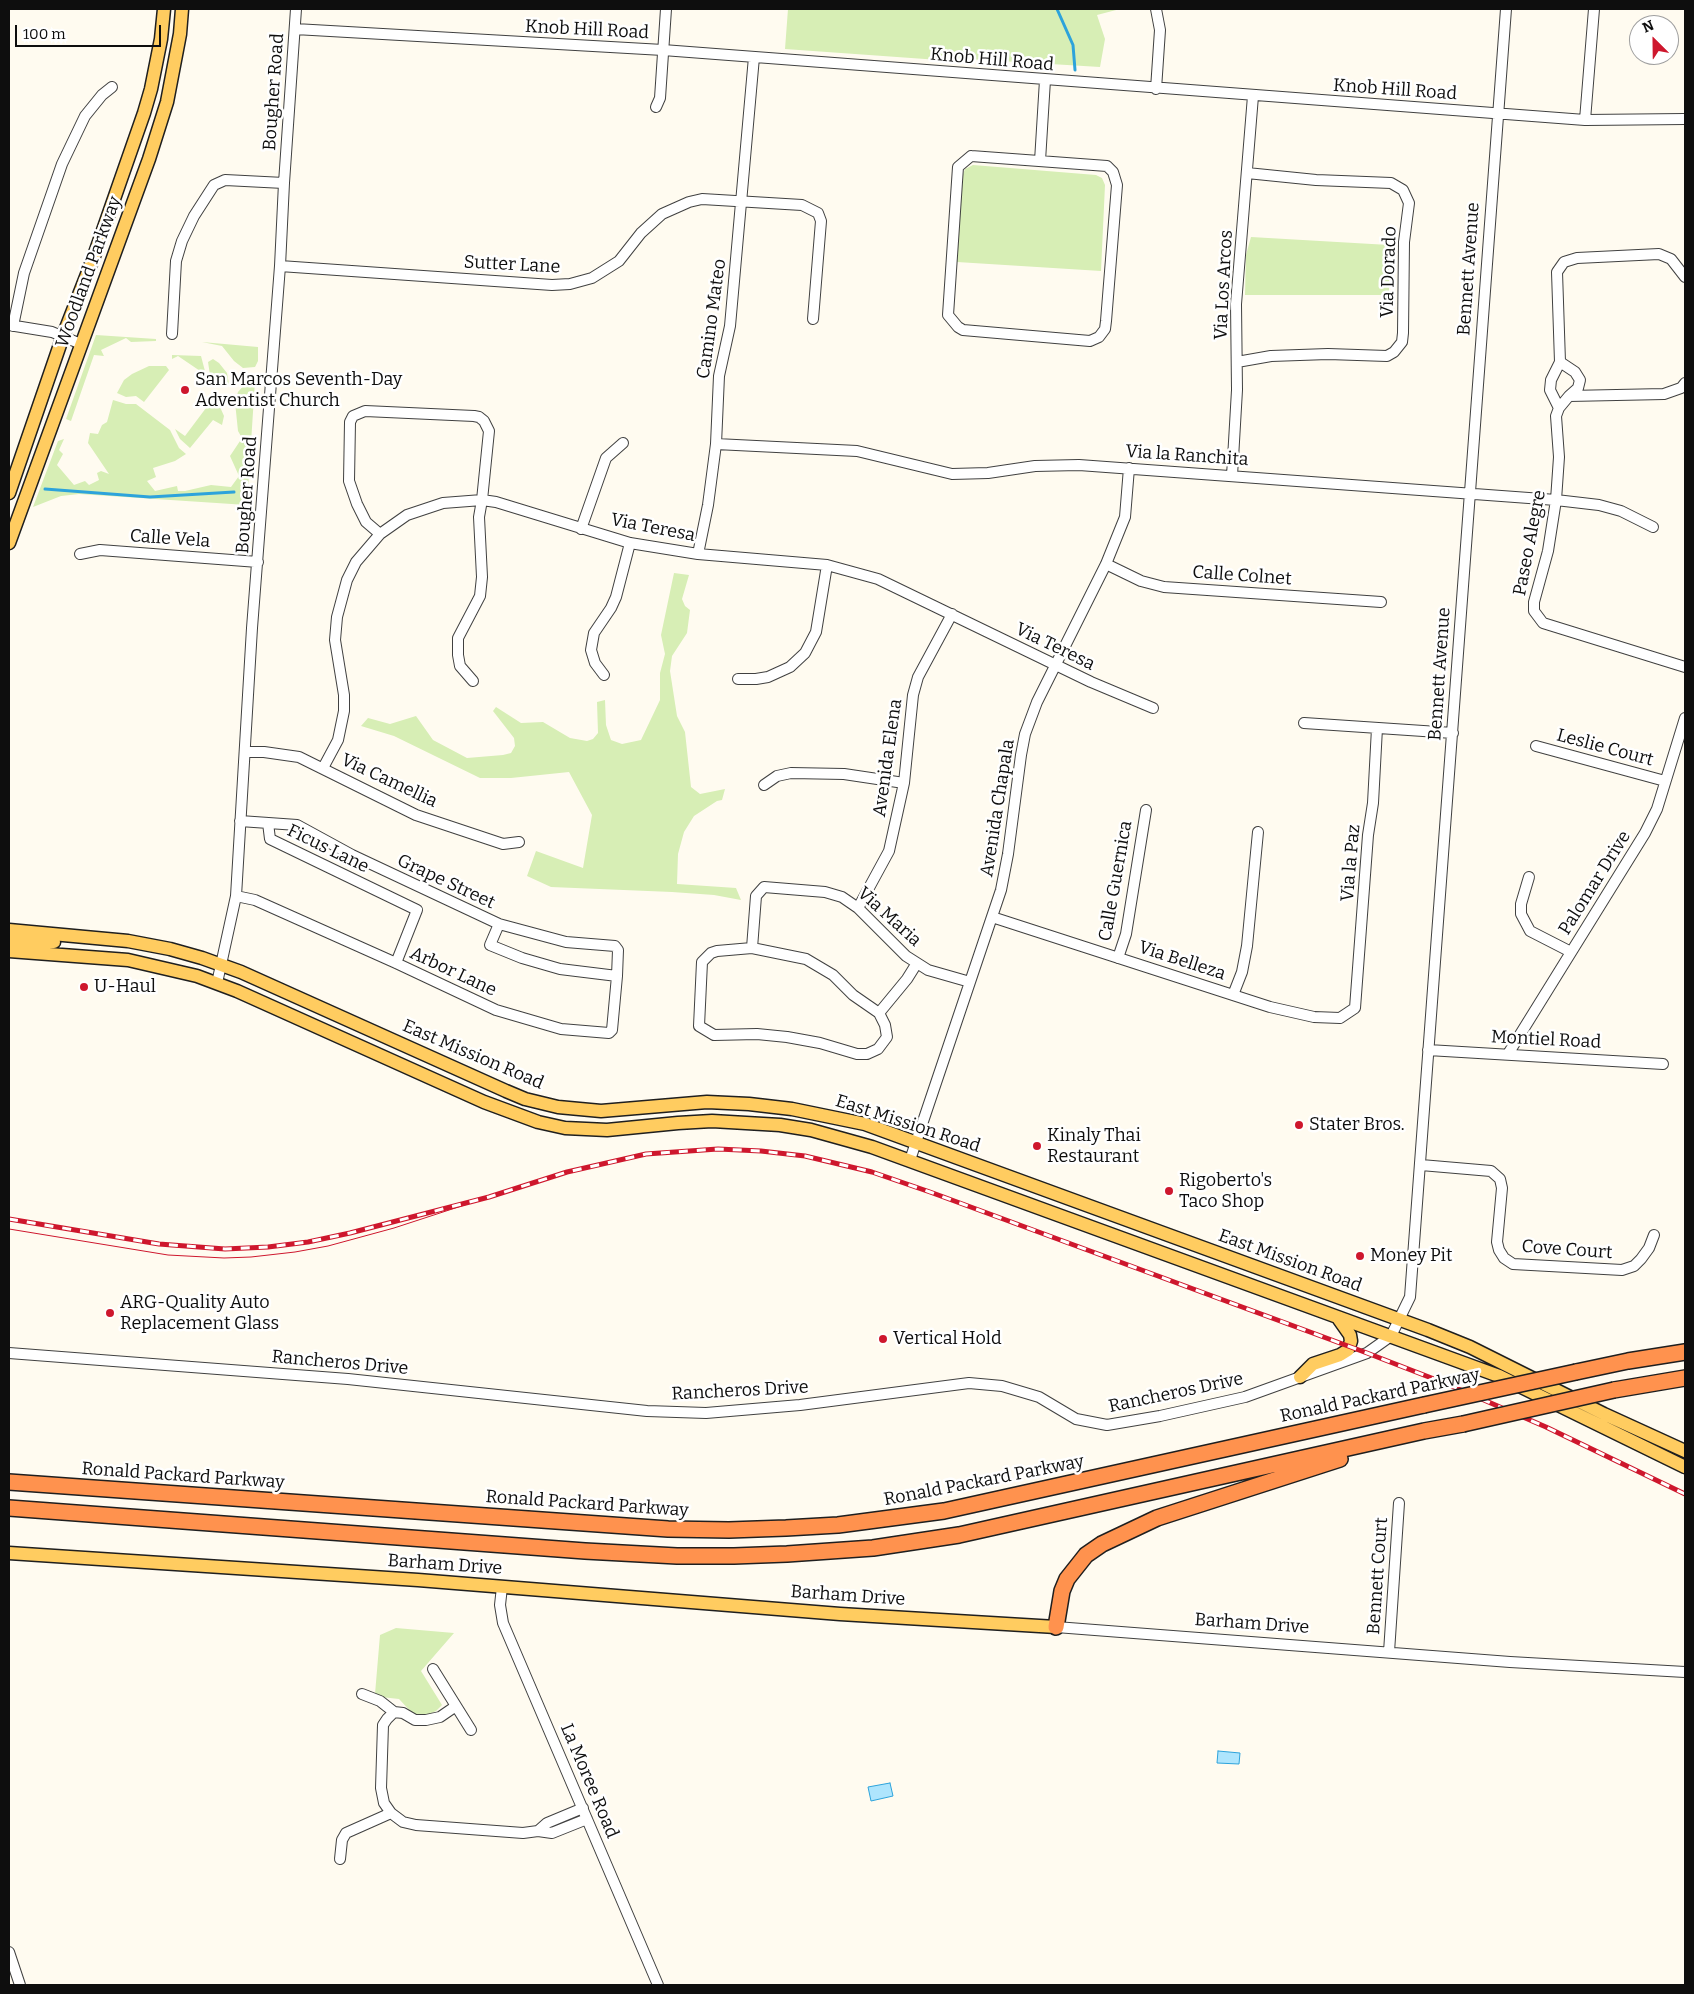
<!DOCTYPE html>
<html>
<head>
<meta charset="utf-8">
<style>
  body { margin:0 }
  #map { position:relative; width:1694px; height:1994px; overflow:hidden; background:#fffbf0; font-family:Bitter,serif }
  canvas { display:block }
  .frame { position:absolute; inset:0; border:10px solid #0e0e0e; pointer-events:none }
  .north { position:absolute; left:1629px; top:15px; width:50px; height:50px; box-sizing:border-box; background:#fff; border:1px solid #9f9f9f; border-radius:50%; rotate:337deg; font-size:14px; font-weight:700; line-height:20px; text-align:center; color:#0e0e0e }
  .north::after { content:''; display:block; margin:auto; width:18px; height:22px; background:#ce172d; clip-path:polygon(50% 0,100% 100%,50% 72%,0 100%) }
  .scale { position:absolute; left:15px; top:25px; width:146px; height:22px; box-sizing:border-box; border:2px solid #0e0e0e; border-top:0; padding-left:6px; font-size:15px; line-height:18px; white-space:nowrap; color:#0e0e0e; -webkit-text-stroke:4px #fff; paint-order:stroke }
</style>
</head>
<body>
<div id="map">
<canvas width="1694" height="1994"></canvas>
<div class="frame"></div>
<div class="north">N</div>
<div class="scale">100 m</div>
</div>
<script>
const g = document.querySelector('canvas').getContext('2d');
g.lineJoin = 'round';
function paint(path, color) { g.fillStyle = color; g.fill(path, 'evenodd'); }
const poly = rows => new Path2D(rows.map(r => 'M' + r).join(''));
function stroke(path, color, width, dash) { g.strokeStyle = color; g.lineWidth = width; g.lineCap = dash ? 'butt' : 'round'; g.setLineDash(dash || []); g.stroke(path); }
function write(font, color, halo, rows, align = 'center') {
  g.font = font + ' Bitter,serif'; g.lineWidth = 5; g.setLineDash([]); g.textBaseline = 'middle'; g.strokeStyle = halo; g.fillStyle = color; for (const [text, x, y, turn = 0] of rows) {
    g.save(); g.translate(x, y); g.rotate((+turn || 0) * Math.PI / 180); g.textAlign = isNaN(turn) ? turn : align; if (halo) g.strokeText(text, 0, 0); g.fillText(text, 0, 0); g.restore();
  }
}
const green = poly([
  [788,9,1120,9,1097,15,1105,39,1100,67,968,59,967,62,785,49],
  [973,165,1096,175,1102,178,1105,185,1101,271,957,262,962,177,965,169],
  [1251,237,1389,245,1389,295,1245,295,1246,255],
  [96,335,156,339,156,341,131,342,126,338,101,350,104,356,94,355,71,421,66,419],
  [202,342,258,347,258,361,255,367,243,368,234,361,222,346],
  [172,355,201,356,206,375,178,356,172,359],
  [213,359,219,363,227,373,229,384,227,387,210,375,208,362],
  [149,366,166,366,169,370,144,402,136,396,126,397,117,393,124,380,132,374],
  [255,381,247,505,79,494,61,496,33,507,58,441,64,439,59,450,63,454,57,465,74,485,85,481,89,485,99,480,97,473,101,471,109,474,88,443,90,433,98,434,102,425,107,422,113,400,126,404,136,404,170,430,179,448,186,454,175,461,153,468,156,477,147,481,155,491,177,486,178,491,185,491,211,485,231,487,239,476,230,456,242,438,238,431,235,402,238,392,245,384],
  [209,404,220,407,224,416,222,425,213,420,190,448,180,439,175,429,185,436],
  [674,573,689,575,682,599,685,606,690,610,687,633,672,656,670,671,677,716,685,732,691,787,700,794,725,789,722,800,717,801,694,816,684,832,678,854,677,884,736,888,741,900,714,895,672,892,551,887,527,876,536,851,583,868,592,815,569,772,511,778,480,778,394,736,361,726,368,718,390,724,416,716,433,740,467,758,503,755,511,753,515,746,514,738,493,711,496,707,521,723,543,722,570,738,587,741,593,739,598,733,597,702,605,700,606,725,611,740,622,744,641,740,660,700,660,673,665,654,661,635],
  [396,1628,454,1633,421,1671,442,1705,436,1711,425,1716,415,1716,399,1699,381,1697,375,1694,380,1635]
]);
const water = poly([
  [1218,1751,1240,1753,1239,1764,1217,1763,1218,1751],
  [890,1783,893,1796,871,1801,868,1787,890,1783]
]);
const stream = poly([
  [1057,9,1073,45,1075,70],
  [45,489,150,497,234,492]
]);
const minor = poly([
  [295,29,663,50,1585,120,1685,119],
  [1156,89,1160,30,1156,9],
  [656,107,660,98,666,9],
  [1585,120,1594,9],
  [971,156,1107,166,1113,172,1117,185,1106,321,1105,329,1099,337,1090,341,963,330,958,327,948,315,958,167,971,156],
  [1040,161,1045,80],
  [280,266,552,285,570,284,592,278,619,261,641,233,662,214,689,202,702,199,802,205,818,213,821,221,813,319],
  [1685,277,1671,259,1659,254,1577,258,1564,262,1557,272,1560,362,1551,380,1550,390,1559,408,1569,396,1664,394,1681,388,1685,383],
  [9,325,52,332,81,344],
  [13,326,24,273,62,164,85,116,102,95,112,87],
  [172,334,176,261,182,241,194,216,214,185,225,180,284,183],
  [1237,362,1271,356,1328,354,1387,356,1394,352,1402,342,1403,333,1404,242,1409,203,1403,190,1391,183,1316,180,1247,173],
  [1560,362,1575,372,1580,380,1578,388,1569,396],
  [1559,408,1556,416,1559,457,1556,500,1548,551,1534,602,1534,611,1543,623,1685,667],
  [716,444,857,451,952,474,988,473,1035,466,1079,465,1556,500,1599,505,1621,511,1653,527],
  [1232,476,1237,390,1236,304,1253,96],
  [581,529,606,458,623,443],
  [380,534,366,522,357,504,349,481,350,422,353,416,365,411,474,416,479,417,484,421,489,431,482,500,479,517,482,577,480,596,458,638,458,655,460,666,473,681],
  [80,554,100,550,258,562],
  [698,554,708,505,716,444,719,376,730,326,754,57],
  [1106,564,1141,581,1164,587,1381,602],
  [604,675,595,663,591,650,594,633,611,608,616,597,630,543],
  [738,679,756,679,768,677,790,667,805,653,816,632,827,565],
  [1304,723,1453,733],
  [1536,746,1665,781],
  [245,752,264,752,299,757,416,815,503,844,519,842],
  [323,768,338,740,344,711,344,695,335,640,337,617,347,580,356,562,380,534,407,515,443,503,482,500,496,502,630,543,698,554,827,565,878,579,1091,682,1153,708],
  [764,785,777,776,791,773,844,774,904,783],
  [268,823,270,839,417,910,396,963],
  [1529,877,1521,904,1521,914,1530,931,1571,952],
  [236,896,255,900,396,963,496,1010,561,1029,609,1033,612,1030,617,976,618,950,615,946,566,942,499,924,352,855,297,825,240,821],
  [858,908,889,851,904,783,913,695,918,677,952,614],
  [992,917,1270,1007,1314,1017,1340,1018,1355,1008,1368,835,1373,803,1377,728],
  [499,924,490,945,522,958,560,969,617,976],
  [752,948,806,959,833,975,853,995,879,1013,885,1025,887,1037,878,1049,867,1054,857,1054,820,1043,787,1037,757,1034,714,1035,699,1026,702,962,711,953,717,951,752,948],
  [752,948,756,896,764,887,825,892,842,897,858,908,906,956,928,970,970,982],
  [1118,958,1126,934,1146,810],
  [217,983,236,896,252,628,280,266,284,183,296,9],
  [1233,995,1242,972,1247,946,1258,832],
  [879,1013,907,979,917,963],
  [1428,1050,1663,1064],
  [1508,1054,1645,833,1657,809,1685,718],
  [910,1160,1001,890,1008,854,1021,755,1025,734,1037,702,1106,564,1125,517,1129,468],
  [1421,1165,1491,1171,1500,1179,1502,1188,1497,1242,1499,1250,1504,1258,1513,1264,1622,1270,1634,1266,1641,1259,1649,1248,1654,1235],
  [9,1353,348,1379,647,1411,706,1413,800,1405,969,1383,1002,1386,1039,1397,1076,1419,1107,1425,1160,1416,1245,1397,1367,1353,1391,1336,1410,1297,1506,9],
  [502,1587,500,1605,503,1623,658,1985],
  [1056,1627,1510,1662,1685,1672],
  [1389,1652,1399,1503],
  [433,1669,471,1730],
  [362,1694,380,1701,394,1712],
  [456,1706,440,1717,426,1720,415,1720,403,1713,394,1712,387,1719,383,1725,381,1788,384,1803,391,1813,403,1822,416,1825,523,1833,538,1831],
  [583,1808,547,1823,538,1831,552,1833,587,1819],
  [340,1859,342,1840,346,1833,391,1813],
  [9,1952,20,1985]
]);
const major = poly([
  [9,493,63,336,93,259,144,113,151,89,161,39,164,9],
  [9,543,149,159,167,102,180,34,182,9],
  [9,930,128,941,170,949,202,958,241,972,506,1091,525,1099,558,1107,601,1111,707,1102,749,1104,792,1109,865,1124,1428,1330,1470,1347,1604,1414,1685,1451],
  [9,941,54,942],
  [9,951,128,960,197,976,237,991,484,1102,538,1122,565,1128,607,1130,678,1123,712,1121,780,1125,811,1130,872,1147,1499,1376,1685,1467],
  [1300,1377,1313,1364,1340,1355,1348,1350,1351,1341,1350,1335,1338,1318],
  [9,1553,418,1580,840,1614,1056,1627]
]);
const highway = poly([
  [1576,1372,1628,1361,1685,1352],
  [1614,1390,1685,1378],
  [9,1482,668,1529,729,1530,786,1528,838,1525,944,1511,1424,1405],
  [9,1508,585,1551,677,1556,734,1556,787,1554,873,1548,959,1535,1424,1431,1463,1424],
  [1056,1627,1062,1591,1067,1579,1086,1555,1102,1544,1157,1518,1340,1459]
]);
const tram = poly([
  [9,1229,168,1255,224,1258,251,1257,295,1252,328,1246,394,1228,489,1197]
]);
const rail = poly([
  [9,1219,159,1244,225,1249,268,1247,308,1242,350,1233,489,1197,567,1172,646,1154,718,1149,761,1151,805,1156,872,1172,930,1192,1367,1353,1447,1384,1546,1427,1685,1494]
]);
const highwayBridge = poly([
  [1424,1405,1576,1372],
  [1463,1424,1614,1390]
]);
const markers = [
  [185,390,5,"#ce172d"],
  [84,987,5,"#ce172d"],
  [1299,1125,5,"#ce172d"],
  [1037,1146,5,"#ce172d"],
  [1169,1191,5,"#ce172d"],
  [1360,1256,5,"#ce172d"],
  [110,1313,5,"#ce172d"],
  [883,1339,5,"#ce172d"]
];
const streetNames = [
  ["Knob Hill Road",587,30,3],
  ["Knob Hill Road",992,60,5],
  ["Knob Hill Road",1395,90,4],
  ["Bougher Road",274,92,-86],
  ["Sutter Lane",512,265,3],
  ["Bennett Avenue",1469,269,-86],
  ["Woodland Parkway",89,272,-70],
  ["Via Dorado",1389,272,-88],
  ["Via Los Arcos",1224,285,-87],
  ["Camino Mateo",712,319,-82],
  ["Via la Ranchita",1187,456,4],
  ["Bougher Road",247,495,-86],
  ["Via Teresa",653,528,11],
  ["Calle Vela",170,539,4],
  ["Paseo Alegre",1530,543,-79],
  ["Calle Colnet",1242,576,4],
  ["Via Teresa",1055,647,26],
  ["Bennett Avenue",1440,674,-86],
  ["Leslie Court",1605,748,15],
  ["Avenida Elena",888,758,-82],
  ["Via Camellia",389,781,25],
  ["Avenida Chapala",998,808,-81],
  ["Ficus Lane",328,849,26],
  ["Via la Paz",1351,863,-85],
  ["Calle Guernica",1116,881,-80],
  ["Grape Street",446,882,25],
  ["Palomar Drive",1595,883,-58],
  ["Via Maria",889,917,42],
  ["Via Belleza",1182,961,18],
  ["Arbor Lane",453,972,25],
  ["Montiel Road",1546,1040,3],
  ["East Mission Road",473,1055,23],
  ["East Mission Road",908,1124,18],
  ["Cove Court",1567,1250,4],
  ["East Mission Road",1290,1261,20],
  ["Rancheros Drive",340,1363,5],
  ["Rancheros Drive",740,1391,-3],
  ["Rancheros Drive",1176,1393,-12],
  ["Ronald Packard Parkway",1380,1396,-12],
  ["Ronald Packard Parkway",183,1476,4],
  ["Ronald Packard Parkway",984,1481,-11],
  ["Ronald Packard Parkway",587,1504,4],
  ["Barham Drive",445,1565,4],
  ["Bennett Court",1378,1576,-86],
  ["Barham Drive",848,1596,4],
  ["Barham Drive",1252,1624,4],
  ["La Moree Road",589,1781,67]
];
const poiNames = [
  ["San Marcos Seventh-Day",195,380],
  ["Adventist Church",195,401],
  ["U-Haul",94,987],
  ["Stater Bros.",1309,1125],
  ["Kinaly Thai",1047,1136],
  ["Restaurant",1047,1157],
  ["Rigoberto's",1179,1181],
  ["Taco Shop",1179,1202],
  ["Money Pit",1370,1256],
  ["ARG-Quality Auto",120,1303],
  ["Replacement Glass",120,1324],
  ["Vertical Hold",893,1339]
];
paint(green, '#d7eeb5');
paint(water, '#aee5fd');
stroke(water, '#2da3db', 1);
stroke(stream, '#2da3db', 3);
stroke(minor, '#414141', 12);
stroke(major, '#1f1f1f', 15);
stroke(highway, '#1f1f1f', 18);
stroke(minor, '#fff', 10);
stroke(major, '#ffcc60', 12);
stroke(highway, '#ff924e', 15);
stroke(tram, '#ce172d', 1);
stroke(rail, '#ce172d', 5);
stroke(rail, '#fff', 3, [9]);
stroke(highwayBridge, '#1f1f1f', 18, []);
stroke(highwayBridge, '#ff924e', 15);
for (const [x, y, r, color] of markers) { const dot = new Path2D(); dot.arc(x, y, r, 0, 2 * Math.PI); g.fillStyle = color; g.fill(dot); stroke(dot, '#fff', 2); }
write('18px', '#0e0e0e', '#fff', streetNames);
write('18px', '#0e0e0e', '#fff', poiNames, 'left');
</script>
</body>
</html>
